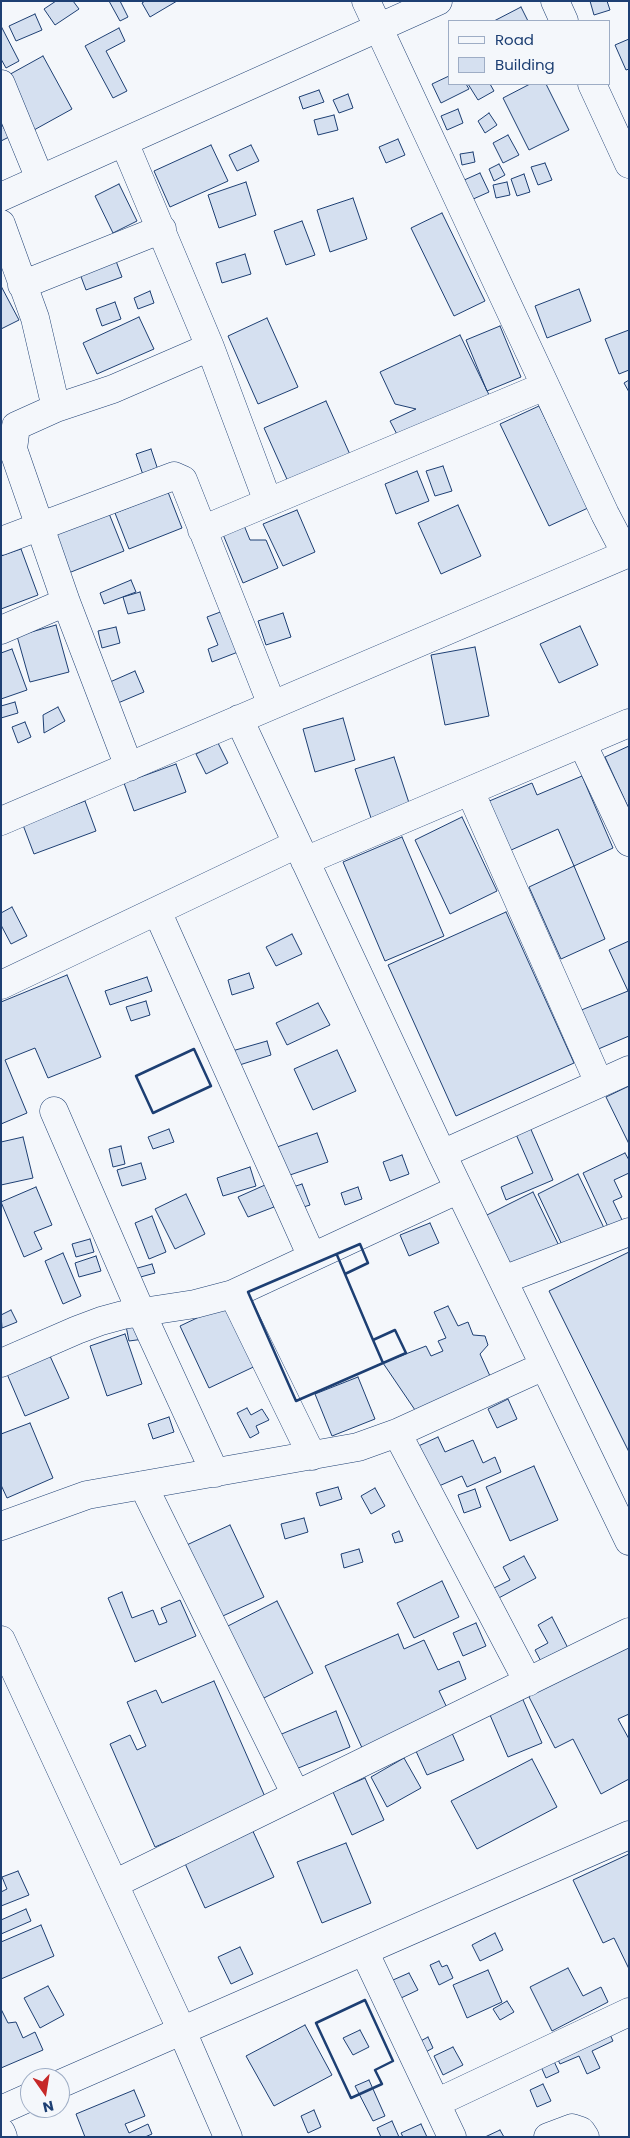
<!DOCTYPE html>
<html>
<head>
<meta charset="utf-8">
<style>
  body { margin:0 }
  #map { position:relative; width:630px; height:2138px; overflow:hidden; background:#f4f7fb; font-family:Poppins,sans-serif }
  canvas { display:block }
  .frame { position:absolute; inset:0; border:2px solid #1d3f73; pointer-events:none }
  .legend { position:absolute; left:448px; top:20px; width:162px; height:65px; box-sizing:border-box; background:#f4f7fb; border:1px solid #9eadc5; margin:0; padding:6px 9px; list-style:none; font-size:15px; color:#1d3f73 }
  .legend li { display:flex; align-items:center; gap:10px; height:25px }
  .legend b { width:25px; border:1px solid #9eadc5 }
  .north { position:absolute; left:20px; top:2068px; width:50px; height:50px; box-sizing:border-box; background:#f4f7fb; border:1px solid #9eadc5; border-radius:50%; rotate:167deg; font-size:14px; font-weight:700; line-height:20px; text-align:center; color:#1d3f73 }
  .north::after { content:''; display:block; margin:auto; width:18px; height:22px; background:#c62828; clip-path:polygon(50% 0,100% 100%,50% 72%,0 100%) }
</style>
</head>
<body>
<div id="map">
<canvas width="630" height="2138"></canvas>
<div class="frame"></div>
<ul class="legend">
<li><b style="height:6px;background:#f4f7fb"></b>Road</li>
<li><b style="height:14px;background:#d5e0f0"></b>Building</li>
</ul>
<div class="north">N</div>
</div>
<script>
const g = document.querySelector('canvas').getContext('2d');
g.lineJoin = 'round';
function paint(path, color) { g.fillStyle = color; g.fill(path, 'evenodd'); }
const poly = rows => new Path2D(rows.map(r => 'M' + r).join(''));
function stroke(path, color, width, dash) { g.strokeStyle = color; g.lineWidth = width; g.lineCap = dash ? 'butt' : 'round'; g.setLineDash(dash || []); g.stroke(path); }
const building = poly([
  [56,1,73,1,79,9,55,25,44,9,56,1],
  [109,1,120,1,128,17,120,21,109,1],
  [145,1,177,1,150,17,142,3,145,1],
  [590,1,607,1,610,10,594,15,590,1],
  [521,7,528,21,494,21,521,7],
  [35,14,42,30,16,41,9,26,35,14],
  [1,26,19,61,6,68,1,59,1,26],
  [119,28,125,41,106,51,127,91,113,98,85,46,119,28],
  [629,39,629,69,626,70,615,45,629,39],
  [43,56,72,109,34,130,5,77,43,56],
  [449,76,449,84,466,84,469,89,441,103,432,84,449,76],
  [468,84,490,84,494,91,478,100,468,84],
  [530,84,546,84,569,130,529,150,503,98,530,84],
  [319,90,324,102,303,109,299,97,319,90],
  [348,94,353,108,339,113,333,100,348,94],
  [458,109,463,123,447,130,441,116,458,109],
  [489,113,497,125,485,133,478,121,489,113],
  [334,115,338,130,318,135,314,120,334,115],
  [1,123,9,137,1,141,1,123],
  [508,135,519,155,503,163,493,143,508,135],
  [398,139,405,155,386,163,379,147,398,139],
  [211,145,228,181,170,207,154,171,211,145],
  [251,145,259,161,237,171,229,155,251,145],
  [473,152,475,162,462,165,460,154,473,152],
  [545,163,552,180,538,185,531,167,545,163],
  [499,164,505,175,494,181,489,169,499,164],
  [480,173,489,192,471,200,462,181,480,173],
  [524,174,530,192,517,196,511,179,524,174],
  [246,182,256,215,219,228,208,195,246,182],
  [507,182,510,195,496,198,493,185,507,182],
  [119,184,137,221,113,233,95,196,119,184],
  [353,198,367,239,330,252,317,210,353,198],
  [442,213,485,301,454,316,411,228,442,213],
  [302,221,315,255,286,265,274,231,302,221],
  [245,254,251,274,222,283,216,263,245,254],
  [116,261,122,277,86,290,80,274,116,261],
  [1,286,19,320,1,329,1,286],
  [579,289,591,321,547,338,535,306,579,289],
  [150,291,154,303,138,309,134,298,150,291],
  [115,302,121,319,102,326,96,309,115,302],
  [139,317,154,349,97,374,83,343,139,317],
  [267,318,298,387,258,404,228,336,267,318],
  [500,326,521,377,487,391,466,340,500,326],
  [629,330,629,370,619,374,605,339,629,330],
  [460,335,492,401,402,444,390,421,416,409,395,404,380,372,460,335],
  [629,380,629,392,624,383,629,380],
  [326,401,352,459,290,486,264,428,326,401],
  [539,406,588,508,549,526,500,424,539,406],
  [151,449,159,473,144,478,136,454,151,449],
  [443,466,452,491,435,496,426,471,443,466],
  [417,471,429,501,396,514,385,484,417,471],
  [168,492,182,528,129,549,115,513,168,492],
  [458,505,481,556,441,574,418,523,458,505],
  [297,510,315,552,283,566,263,524,297,510],
  [108,511,124,551,66,574,50,534,108,511],
  [243,523,250,540,266,540,278,568,243,583,222,532,243,523],
  [21,549,38,595,1,609,1,556,21,549],
  [131,580,136,592,104,604,100,593,131,580],
  [140,592,145,610,128,614,123,597,140,592],
  [223,611,238,652,212,662,208,649,218,645,207,617,223,611],
  [283,613,291,637,266,645,258,621,283,613],
  [56,625,69,672,30,682,17,636,56,625],
  [580,626,598,665,559,683,540,644,580,626],
  [116,627,120,643,102,648,98,631,116,627],
  [475,647,489,716,445,725,431,655,475,647],
  [12,649,27,690,1,699,1,653,12,649],
  [135,671,144,692,118,703,110,682,135,671],
  [15,702,18,713,1,718,1,706,15,702],
  [58,707,65,721,44,733,43,715,58,707],
  [343,718,355,760,315,772,303,729,343,718],
  [25,722,31,737,18,743,12,727,25,722],
  [218,743,228,763,206,774,196,754,218,743],
  [629,746,629,809,605,757,629,746],
  [394,757,411,809,372,821,355,769,394,757],
  [176,764,186,792,134,811,124,783,176,764],
  [582,776,613,848,574,866,558,829,509,851,487,802,532,783,537,795,582,776],
  [85,801,96,831,34,854,23,825,85,801],
  [462,817,497,891,450,914,415,840,462,817],
  [402,837,444,936,385,961,343,862,402,837],
  [574,866,605,939,561,959,529,887,574,866],
  [12,907,27,936,11,944,1,925,1,913,12,907],
  [506,912,574,1063,456,1116,388,965,506,912],
  [292,934,302,954,276,966,266,947,292,934],
  [629,941,629,1036,596,1050,579,1011,628,991,609,950,629,941],
  [249,973,254,988,232,995,228,980,249,973],
  [67,975,101,1057,48,1078,35,1048,5,1060,27,1113,1,1124,1,1002,67,975],
  [147,977,152,991,110,1005,105,991,147,977],
  [146,1001,150,1015,131,1021,126,1007,146,1001],
  [318,1003,330,1025,287,1045,276,1023,318,1003],
  [267,1041,271,1055,230,1068,225,1053,267,1041],
  [337,1050,356,1091,313,1110,294,1069,337,1050],
  [629,1086,629,1144,606,1097,629,1086],
  [529,1125,553,1180,506,1200,501,1187,533,1173,515,1132,529,1125],
  [169,1129,174,1142,153,1149,148,1137,169,1129],
  [317,1133,328,1162,287,1176,277,1147,317,1133],
  [23,1137,33,1178,1,1185,1,1142,23,1137],
  [121,1146,125,1164,113,1167,109,1149,121,1146],
  [625,1153,629,1160,629,1173,614,1180,622,1197,613,1201,623,1222,609,1229,583,1173,625,1153],
  [402,1155,409,1174,390,1181,383,1162,402,1155],
  [141,1163,146,1179,122,1186,117,1170,141,1163],
  [250,1167,256,1186,223,1196,217,1178,250,1167],
  [578,1174,605,1230,564,1249,538,1194,578,1174],
  [302,1184,310,1205,294,1210,287,1189,302,1184],
  [265,1185,274,1207,248,1217,238,1197,265,1185],
  [36,1187,52,1225,34,1232,42,1249,24,1257,1,1202,36,1187],
  [358,1187,362,1199,345,1205,341,1193,358,1187],
  [533,1192,562,1252,514,1276,485,1216,533,1192],
  [186,1194,205,1234,175,1249,155,1209,186,1194],
  [152,1216,166,1252,149,1259,135,1223,152,1216],
  [430,1223,439,1243,409,1256,400,1235,430,1223],
  [90,1239,94,1252,76,1257,72,1244,90,1239],
  [629,1252,629,1452,549,1291,629,1252],
  [63,1253,81,1296,63,1304,45,1261,63,1253],
  [96,1256,101,1271,79,1277,75,1263,96,1256],
  [152,1264,155,1273,137,1278,134,1269,152,1264],
  [235,1300,264,1362,209,1388,180,1326,235,1300],
  [448,1306,458,1326,468,1322,473,1335,485,1336,488,1345,480,1354,490,1376,415,1410,383,1363,426,1346,431,1356,443,1351,438,1341,446,1338,434,1312,448,1306],
  [11,1310,17,1322,2,1328,1,1315,11,1310],
  [141,1319,144,1339,129,1341,125,1321,141,1319],
  [125,1334,142,1384,107,1396,90,1346,125,1334],
  [50,1356,69,1398,25,1416,7,1374,50,1356],
  [358,1377,375,1419,332,1436,315,1394,358,1377],
  [508,1399,517,1419,497,1428,488,1409,508,1399],
  [247,1408,251,1415,262,1409,269,1420,256,1426,259,1433,250,1438,237,1413,247,1408],
  [169,1417,174,1432,153,1439,148,1424,169,1417],
  [30,1423,53,1478,7,1498,1,1485,1,1434,30,1423],
  [438,1437,445,1452,473,1440,483,1463,495,1457,501,1472,467,1487,462,1476,432,1489,414,1448,438,1437],
  [534,1466,558,1520,510,1541,486,1487,534,1466],
  [338,1487,342,1499,320,1506,316,1493,338,1487],
  [375,1488,385,1506,371,1514,361,1496,375,1488],
  [475,1489,481,1507,464,1513,458,1495,475,1489],
  [304,1518,308,1532,285,1539,281,1524,304,1518],
  [230,1525,264,1597,212,1621,178,1549,230,1525],
  [399,1531,403,1541,395,1543,392,1534,399,1531],
  [359,1549,363,1562,344,1568,341,1554,359,1549],
  [524,1556,536,1578,495,1600,490,1590,510,1580,503,1567,524,1556],
  [442,1581,459,1617,414,1638,397,1603,442,1581],
  [122,1592,132,1618,153,1610,159,1625,167,1622,161,1608,180,1600,196,1636,135,1662,108,1598,122,1592],
  [277,1601,313,1673,260,1700,224,1628,277,1601],
  [552,1617,570,1652,544,1667,535,1650,548,1643,538,1625,552,1617],
  [476,1623,486,1646,463,1656,453,1633,476,1623],
  [398,1634,404,1649,424,1640,438,1670,459,1661,466,1679,439,1691,449,1712,363,1750,325,1666,398,1634],
  [629,1643,629,1714,618,1719,629,1739,629,1779,601,1794,573,1739,555,1748,528,1695,629,1643],
  [214,1681,266,1799,155,1847,110,1744,130,1735,137,1750,146,1746,127,1702,156,1690,162,1703,214,1681],
  [520,1693,542,1743,508,1757,487,1708,520,1693],
  [336,1711,350,1747,291,1771,277,1736,336,1711],
  [452,1733,464,1760,427,1775,415,1749,452,1733],
  [404,1758,421,1788,387,1807,371,1777,404,1758],
  [532,1759,557,1807,477,1849,451,1801,532,1759],
  [365,1778,384,1820,352,1835,333,1792,365,1778],
  [251,1827,274,1877,205,1908,183,1859,251,1827],
  [346,1843,371,1903,322,1923,297,1862,346,1843],
  [629,1854,629,1969,614,1938,603,1943,573,1880,629,1854],
  [18,1871,29,1895,1,1906,1,1892,7,1889,2,1877,18,1871],
  [26,1909,31,1921,1,1934,1,1920,26,1909],
  [41,1925,54,1956,1,1979,1,1942,41,1925],
  [495,1933,503,1950,480,1961,472,1945,495,1933],
  [240,1947,253,1974,231,1984,218,1957,240,1947],
  [439,1961,442,1967,447,1965,453,1978,439,1985,430,1965,439,1961],
  [568,1968,583,1996,601,1987,608,2002,552,2031,530,1987,568,1968],
  [488,1970,502,2002,467,2018,453,1985,488,1970],
  [409,1973,418,1990,401,1998,393,1980,409,1973],
  [48,1986,64,2015,40,2028,24,1998,48,1986],
  [507,2001,514,2012,500,2020,493,2009,507,2001],
  [1,2009,8,2023,16,2022,23,2038,35,2032,43,2050,1,2068,1,2009],
  [305,2025,332,2075,274,2106,246,2056,305,2025],
  [607,2028,613,2041,592,2051,600,2068,587,2074,579,2056,560,2064,554,2051,607,2028],
  [360,2030,369,2047,353,2055,343,2038,360,2030],
  [428,2037,433,2048,422,2054,417,2043,428,2037],
  [453,2047,463,2065,443,2075,434,2056,453,2047],
  [551,2055,559,2072,546,2078,538,2060,551,2055],
  [369,2080,385,2116,373,2121,355,2086,369,2080],
  [543,2084,551,2101,537,2107,530,2090,543,2084],
  [134,2090,145,2116,125,2124,129,2133,148,2124,152,2134,145,2137,85,2137,76,2114,134,2090],
  [314,2110,321,2127,308,2133,301,2116,314,2110],
  [392,2121,399,2137,381,2137,377,2128,392,2121],
  [421,2124,427,2137,403,2137,401,2133,421,2124],
  [500,2130,504,2137,485,2137,500,2130]
]);
const minor = poly([
  [366,1,605,514,626,554],
  [555,1,564,21],
  [1,84,40,179],
  [592,84,629,164],
  [124,142,210,347,268,502],
  [1,197,438,1],
  [1,224,35,318,56,408,113,389,210,347],
  [22,285,162,229],
  [56,408,16,426,13,449,66,602,129,767],
  [202,530,545,386],
  [1,541,174,476,183,480,272,705],
  [1,630,66,602],
  [239,719,442,1154,629,1541],
  [582,743,629,842],
  [470,791,599,1083],
  [1,821,629,553],
  [305,861,629,723],
  [157,911,312,1257],
  [1,985,297,844],
  [54,1111,141,1312,215,1473],
  [442,1154,629,1070],
  [503,1280,629,1232],
  [233,1294,312,1456],
  [1,1363,77,1330,101,1321,123,1315,195,1304,233,1294,459,1189],
  [397,1433,528,1682],
  [143,1485,296,1795],
  [1,1526,87,1495,358,1447,397,1433,544,1366],
  [1,1640,182,2031,228,2137],
  [114,1884,629,1632],
  [364,1951,452,2137],
  [60,2084,629,1835],
  [436,2103,629,2012],
  [1,2110,30,2097],
  [1,2132,3,2137],
  [548,2137,572,2128,581,2131,585,2137]
]);
const wall = poly([
  [194,1049,211,1086,153,1113,136,1076,194,1049],
  [360,1244,368,1263,345,1274,373,1340,395,1330,406,1353,296,1401,248,1292,360,1244],
  [337,1255,345,1274],
  [373,1340,383,1363],
  [365,2000,393,2061,375,2070,382,2084,351,2098,316,2023,365,2000]
]);
paint(building, '#d5e0f0');
stroke(building, '#1d3f73', 1);
stroke(minor, '#1d3f73', 29);
stroke(minor, '#f4f7fb', 28);
stroke(wall, '#1d3f73', 2.5);
</script>
</body>
</html>
